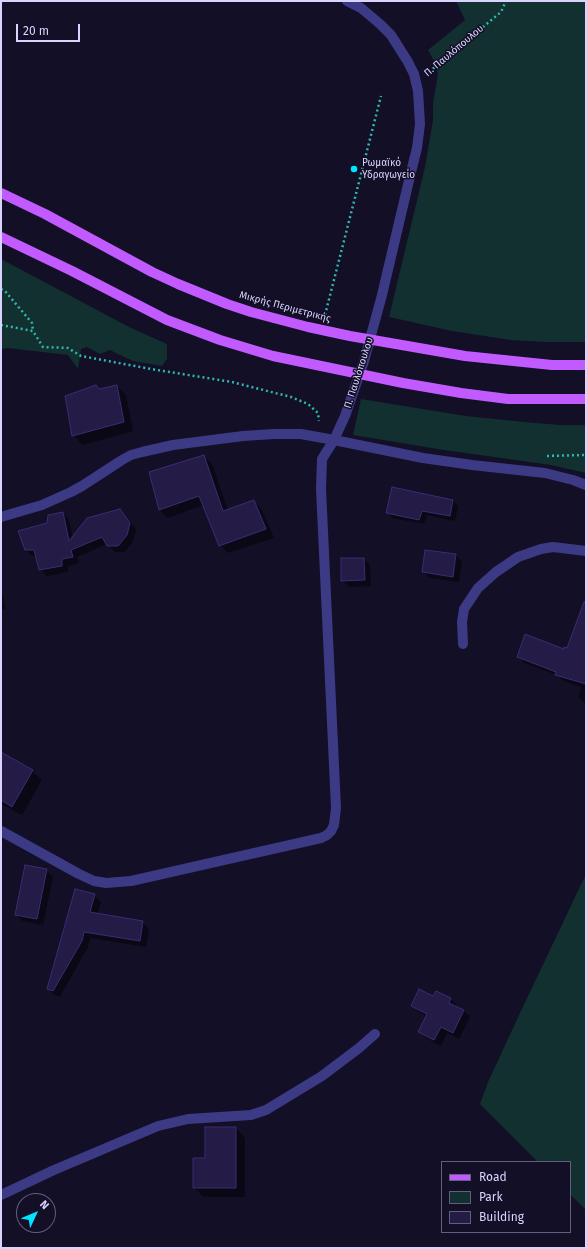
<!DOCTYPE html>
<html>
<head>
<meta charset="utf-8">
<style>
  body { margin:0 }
  #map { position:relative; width:587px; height:1249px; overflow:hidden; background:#130f26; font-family:"Fira Sans",sans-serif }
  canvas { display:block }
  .frame { position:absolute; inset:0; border:2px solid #d9d4ff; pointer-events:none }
  .legend { position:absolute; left:441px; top:1161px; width:130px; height:72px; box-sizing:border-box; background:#130f26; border:1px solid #625e7d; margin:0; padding:5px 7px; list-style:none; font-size:12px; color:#d9d4ff }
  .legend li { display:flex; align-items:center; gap:8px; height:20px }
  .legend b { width:20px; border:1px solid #625e7d }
  .north { position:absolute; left:16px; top:1193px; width:40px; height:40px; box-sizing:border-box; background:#130f26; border:1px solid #625e7d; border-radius:50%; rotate:46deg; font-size:11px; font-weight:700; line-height:16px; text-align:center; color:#d9d4ff }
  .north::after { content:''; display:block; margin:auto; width:14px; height:18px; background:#00e5ff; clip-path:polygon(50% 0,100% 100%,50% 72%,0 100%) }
  .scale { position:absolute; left:16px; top:24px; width:64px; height:18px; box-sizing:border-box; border:2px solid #d9d4ff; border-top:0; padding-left:5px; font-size:12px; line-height:14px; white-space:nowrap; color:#d9d4ff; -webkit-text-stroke:3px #130f26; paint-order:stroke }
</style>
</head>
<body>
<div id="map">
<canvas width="587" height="1249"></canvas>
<div class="frame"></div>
<ul class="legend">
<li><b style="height:5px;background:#c25bff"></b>Road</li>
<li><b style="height:11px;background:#12302f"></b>Park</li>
<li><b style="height:11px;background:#241b47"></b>Building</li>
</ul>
<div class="north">N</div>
<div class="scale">20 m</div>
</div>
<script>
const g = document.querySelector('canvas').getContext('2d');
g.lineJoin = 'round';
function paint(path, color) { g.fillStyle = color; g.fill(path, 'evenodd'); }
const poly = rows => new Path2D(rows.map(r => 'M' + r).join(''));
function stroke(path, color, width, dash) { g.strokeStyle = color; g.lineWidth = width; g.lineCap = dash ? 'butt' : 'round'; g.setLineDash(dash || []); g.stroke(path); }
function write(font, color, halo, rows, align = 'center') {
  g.font = font + ' "Fira Sans",sans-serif'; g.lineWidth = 3; g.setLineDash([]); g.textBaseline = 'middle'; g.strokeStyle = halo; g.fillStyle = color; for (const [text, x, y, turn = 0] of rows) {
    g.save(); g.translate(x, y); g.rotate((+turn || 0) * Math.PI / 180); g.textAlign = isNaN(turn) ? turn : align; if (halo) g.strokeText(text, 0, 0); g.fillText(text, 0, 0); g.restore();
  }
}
const green = poly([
  [456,1,586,1,586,342,545,342,511,340,452,331,389,317,425,167,433,120,433,103,438,74,434,61,428,50,465,20],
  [1,259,131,328,167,344,167,359,162,366,133,361,118,354,110,350,100,354,87,347,81,349,78,369,68,355,8,348,1,349],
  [361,399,466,416,524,422,560,425,586,425,586,473,551,465,444,450,353,435],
  [586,874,586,1210,570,1194,570,1162,538,1162,480,1104,488,1082,520,1013]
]);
const shadow = poly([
  [117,386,126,395,133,431,83,445,73,435,100,390],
  [204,456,212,464,228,510,254,501,262,510,274,538,228,553,220,545,203,505,168,518,160,510,150,473],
  [392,489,453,501,458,506,455,521,427,515,424,524,392,518,387,512],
  [120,510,126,516,136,530,133,541,125,552,115,552,107,544,77,557,79,563,68,566,68,572,47,576,40,569,37,556,32,556,26,550,47,524,63,513,69,520,73,538],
  [455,555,462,561,459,582,430,578,423,572],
  [342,559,364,559,370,565,371,586,349,587,342,580],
  [1,588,6,609,1,610],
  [586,613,586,704,578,697,581,687,563,681,557,675,524,663,518,656,564,650,568,649],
  [1,753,32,771,42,780,22,815,1,804],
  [46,870,53,877,43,925,22,921,16,914],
  [94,895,101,902,97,915,142,922,149,929,146,947,90,938,88,947,60,997,55,995,48,989],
  [434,998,450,999,457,1005,456,1007,464,1011,470,1017,459,1039,447,1033,441,1046,426,1038,419,1032,427,1016,419,1012,412,1005],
  [236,1128,245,1138,245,1197,204,1197,194,1188,206,1159]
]);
const building = poly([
  [96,385,99,389,117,385,124,422,72,436,65,396,96,385],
  [204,455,223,511,254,500,266,529,219,546,199,496,159,510,149,472,204,455],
  [392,487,453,500,450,516,422,511,419,520,386,513,392,487],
  [120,509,130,523,127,535,118,546,107,546,102,537,71,550,73,557,62,559,62,566,39,570,34,550,25,550,18,531,47,523,48,515,63,512,69,541,87,518,120,509],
  [425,550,456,554,453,577,422,572,425,550],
  [341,558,364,558,365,580,341,581,341,558],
  [584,602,586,602,586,684,555,675,556,672,517,657,525,634,564,649,564,647,567,648,584,602],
  [1,752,33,770,12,807,1,800,1,752],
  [25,865,47,869,37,919,15,915,25,865],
  [75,889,95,894,90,912,143,921,140,941,84,932,82,941,53,991,47,989,75,889],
  [419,989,433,996,436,991,451,998,449,1003,464,1010,453,1033,441,1027,434,1040,418,1032,427,1014,411,1006,419,989],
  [205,1127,236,1127,236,1188,193,1188,193,1158,205,1158,205,1127]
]);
const path = poly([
  [429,72,501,12,506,1],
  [1,289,5,291,32,323,33,331],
  [325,315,381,96],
  [1,325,33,331,43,347,68,348,81,356,151,369,232,382,291,397,308,404,318,413,319,421],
  [547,456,586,455]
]);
const street = poly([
  [1,517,42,505,71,492,82,486,122,460,131,455,142,452,173,445,243,436,274,434,301,434,334,440,345,416,364,361,382,295,411,172,417,148,420,124,418,91,414,74,408,62,391,35,380,24,361,8,347,1],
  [463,644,462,622,464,609,478,588,496,572,518,557,541,549,553,547,586,551],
  [1,831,79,874,94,881,106,883,131,881,321,838,327,835,331,831,334,825,336,808,321,489,322,459,334,440,423,458,472,465,545,473,573,480,586,485],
  [1,1195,54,1170,158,1126,188,1119,251,1115,266,1110,322,1076,359,1048,375,1034]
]);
const primary = poly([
  [1,193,45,214,152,272,178,284,227,304,251,312,308,327,350,336,465,356,552,365,586,365],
  [1,237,72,271,167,320,220,340,273,356,403,383,461,393,508,399,586,399]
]);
const markers = [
  [354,169,4,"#00e5ff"]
];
const streetNames = [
  ["Π. Παυλόπουλου",454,51,-40],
  ["Μικρής Περιμετρικής",285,307,15],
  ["Π. Παυλόπουλου",359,373,-72]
];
const poiNames = [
  ["Ρωμαϊκό",362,163],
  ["Υδραγωγείο",362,175]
];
paint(green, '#12302f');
paint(shadow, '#0007');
paint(building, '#241b47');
stroke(building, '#3b2d73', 1);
stroke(path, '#2fb8b0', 2.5, [2, 3]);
stroke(street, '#3d3a85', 10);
stroke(primary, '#c25bff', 10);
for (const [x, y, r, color] of markers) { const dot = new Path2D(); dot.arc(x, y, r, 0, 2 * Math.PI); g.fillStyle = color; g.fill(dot); stroke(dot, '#130f26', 1.5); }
write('10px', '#d9d4ff', '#130f26', streetNames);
write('10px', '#d9d4ff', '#130f26', poiNames, 'left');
</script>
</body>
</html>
